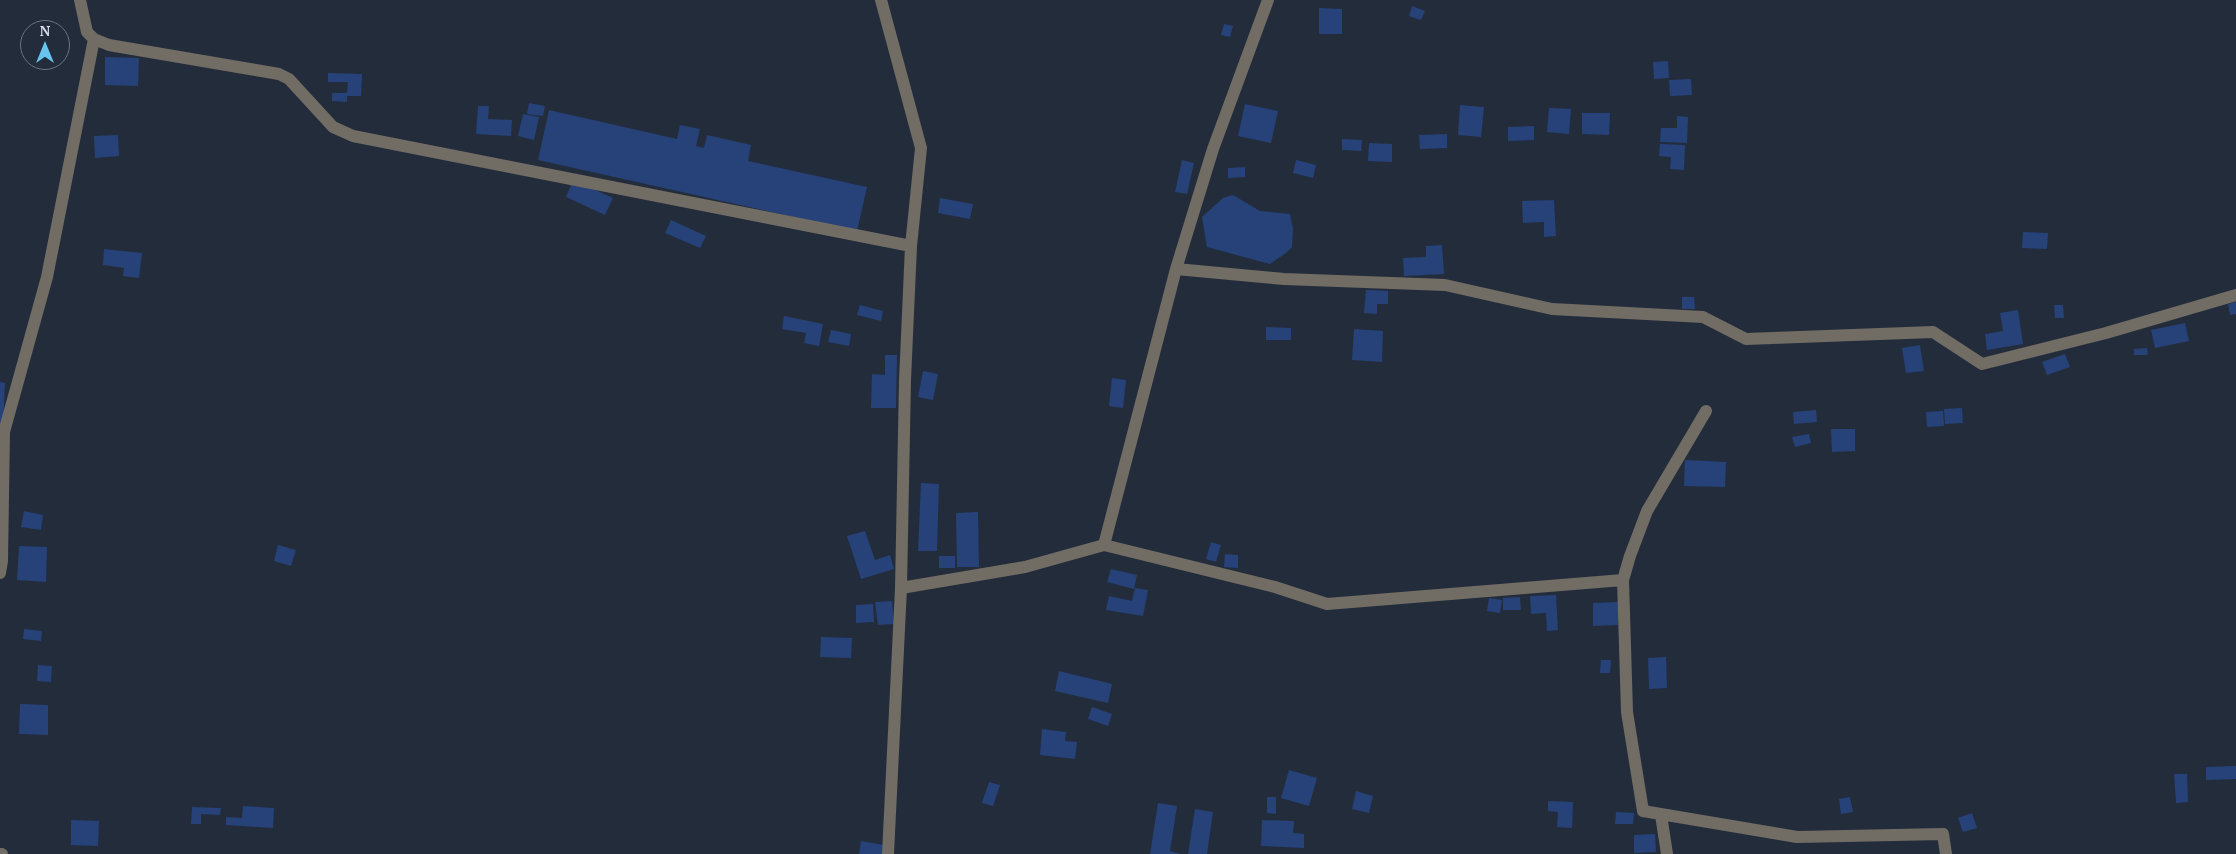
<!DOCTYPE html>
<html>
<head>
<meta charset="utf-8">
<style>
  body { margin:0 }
  #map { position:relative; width:2236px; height:854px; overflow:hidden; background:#232c3b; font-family:"PT Serif",serif }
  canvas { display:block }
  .north { position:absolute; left:20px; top:20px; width:50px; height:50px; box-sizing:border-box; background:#232c3b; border:1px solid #6d7481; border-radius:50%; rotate:0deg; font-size:14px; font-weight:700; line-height:20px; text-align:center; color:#dbe1eb }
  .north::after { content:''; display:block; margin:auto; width:18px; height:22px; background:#66c4ef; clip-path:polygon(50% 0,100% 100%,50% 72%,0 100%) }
</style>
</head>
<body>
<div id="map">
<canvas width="2236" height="854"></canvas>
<div class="north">N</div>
</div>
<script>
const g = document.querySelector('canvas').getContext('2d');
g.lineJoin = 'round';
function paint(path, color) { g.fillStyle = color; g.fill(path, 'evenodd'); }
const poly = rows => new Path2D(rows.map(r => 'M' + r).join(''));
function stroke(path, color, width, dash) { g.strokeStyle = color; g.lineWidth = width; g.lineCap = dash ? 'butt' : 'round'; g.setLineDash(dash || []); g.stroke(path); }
const building = poly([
  [1412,6,1425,11,1421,20,1409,16],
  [1319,8,1342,9,1342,34,1319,34],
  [1224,24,1233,26,1230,37,1221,35],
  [105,57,139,58,138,86,105,85],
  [1668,61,1669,78,1654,79,1653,62],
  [328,73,362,74,361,96,347,96,347,102,332,101,332,93,347,93,348,82,328,82],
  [1691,79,1692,95,1670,96,1669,80],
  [529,103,545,106,543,116,527,114],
  [1245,104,1278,111,1271,143,1238,136],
  [1460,105,1484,107,1481,137,1458,135],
  [478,106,489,106,488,119,512,120,511,136,476,134],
  [1549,108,1571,109,1569,134,1547,132],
  [549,110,677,139,680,125,700,129,696,146,704,148,707,135,751,145,748,161,867,187,857,231,538,160],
  [1582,113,1610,113,1609,135,1582,134],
  [523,114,539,117,534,140,518,136],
  [1677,116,1688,117,1687,143,1660,142,1661,128,1677,128],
  [1534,126,1534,140,1508,141,1508,127],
  [1447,134,1447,148,1420,149,1419,135],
  [118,135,119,156,95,158,94,136],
  [1342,139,1362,140,1361,151,1342,150],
  [1369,143,1392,144,1392,162,1368,161],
  [1660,144,1685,145,1684,170,1670,169,1671,157,1659,156],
  [1182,160,1194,163,1187,194,1175,192],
  [1296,160,1316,165,1313,178,1293,173],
  [1245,167,1245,177,1228,178,1228,168],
  [573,180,613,198,605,215,566,197],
  [1233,195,1260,211,1290,214,1293,229,1292,247,1286,253,1270,264,1207,247,1202,217,1223,198],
  [940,198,973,204,970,219,938,213],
  [1554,200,1556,236,1544,237,1544,222,1523,223,1522,201],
  [671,220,706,236,700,248,665,233],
  [2023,232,2048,233,2047,249,2022,248],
  [1442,245,1444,274,1404,276,1403,258,1426,257,1426,246],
  [104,249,142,253,139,278,123,276,124,268,103,265],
  [1366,290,1388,291,1388,304,1377,304,1377,314,1364,313],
  [1682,297,1694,297,1695,309,1682,309],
  [2236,302,2236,314,2230,315,2228,304],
  [860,305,883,311,881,321,857,315],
  [2054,305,2063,305,2064,318,2055,318],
  [2018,310,2023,344,1987,350,1985,334,2003,331,2000,313],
  [784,316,823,324,819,346,804,343,806,333,782,329],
  [2185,323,2189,341,2155,348,2151,330],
  [1266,327,1291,328,1291,340,1266,340],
  [1354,329,1383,331,1382,362,1352,360],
  [831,330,851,334,849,346,828,342],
  [1920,345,1924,371,1906,373,1902,348],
  [2147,348,2148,355,2134,355,2134,349],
  [2065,354,2070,367,2047,375,2042,362],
  [885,355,897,355,896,408,871,408,872,374,885,375],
  [923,371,938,374,933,400,918,397],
  [1112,378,1126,380,1123,408,1109,406],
  [0,382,5,383,3,427,0,427],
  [1962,408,1963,423,1945,424,1944,409],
  [1816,410,1817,422,1794,424,1793,412],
  [1943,411,1944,426,1927,427,1926,412],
  [1831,429,1855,429,1855,451,1832,452],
  [1809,434,1811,443,1795,447,1792,437],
  [1685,460,1726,462,1725,487,1684,486],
  [921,483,939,484,937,551,918,551],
  [24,511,43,515,41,530,21,527],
  [978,512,979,567,957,567,956,513],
  [865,531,875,560,890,555,894,569,861,579,847,536],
  [1211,542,1221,545,1216,562,1206,559],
  [278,545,296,550,291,566,274,561],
  [19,546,47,547,46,582,17,580],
  [1225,554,1238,555,1238,568,1224,567],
  [939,556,955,556,955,568,939,568],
  [1111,569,1137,575,1134,589,1107,582],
  [1135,588,1148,590,1143,616,1106,610,1109,596,1132,601],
  [1556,595,1558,630,1547,631,1546,613,1531,614,1530,596],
  [1520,597,1521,610,1503,610,1503,598],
  [1489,598,1502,600,1500,613,1487,611],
  [892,601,894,624,878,625,875,602],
  [1618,602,1618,625,1593,626,1593,603],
  [873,604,874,622,856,623,856,605],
  [24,629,42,631,41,641,23,639],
  [821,637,852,638,851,658,820,657],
  [1666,657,1667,688,1649,689,1648,658],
  [1601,660,1611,660,1610,673,1600,673],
  [38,665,52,666,51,682,37,681],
  [1059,671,1112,684,1108,703,1055,691],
  [20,704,48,705,48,735,19,734],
  [1092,707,1112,714,1108,726,1088,719],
  [1042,729,1066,732,1065,741,1077,742,1075,759,1040,755],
  [2236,766,2236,779,2206,780,2206,767],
  [1289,770,1317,778,1309,806,1281,798],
  [2174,774,2187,774,2188,802,2176,803],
  [989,782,1000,785,993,806,982,803],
  [1356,791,1373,796,1369,813,1352,809],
  [1267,797,1276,797,1276,814,1267,813],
  [1850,797,1853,812,1841,814,1839,799],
  [1548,801,1573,802,1572,828,1557,827,1558,812,1548,811],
  [1158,803,1177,806,1170,851,1181,854,1150,854],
  [243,806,274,808,273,828,226,825,226,817,242,818],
  [192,807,221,808,220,815,201,814,201,824,191,824],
  [1195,809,1213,812,1207,854,1188,854],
  [1616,812,1634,813,1633,824,1615,824],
  [1972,813,1977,828,1963,832,1958,818],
  [71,820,99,821,98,846,71,845],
  [1262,820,1294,821,1293,833,1304,834,1304,848,1261,846],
  [1655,834,1656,852,1634,853,1634,835],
  [861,841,884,845,883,854,859,854]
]);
const minor = poly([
  [80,0,87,32,94,39,109,45,279,74,289,79,333,127,353,136,911,246],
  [881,0,921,148,911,246,905,380,901,588,888,854],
  [1176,269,1213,149,1268,0],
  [0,573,2,561,4,432,47,277,94,39],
  [1623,580,1630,556,1647,511,1706,411],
  [901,588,1025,567,1104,545],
  [1661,815,1667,854],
  [0,854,2,854],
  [1946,854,1943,834,1797,837,1643,811,1627,712,1623,580,1327,604,1275,587,1104,545,1176,269,1284,279,1445,285,1552,309,1703,317,1746,339,1933,332,1982,364,2106,333,2236,295]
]);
paint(building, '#264278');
stroke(minor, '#716c64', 12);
</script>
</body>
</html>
